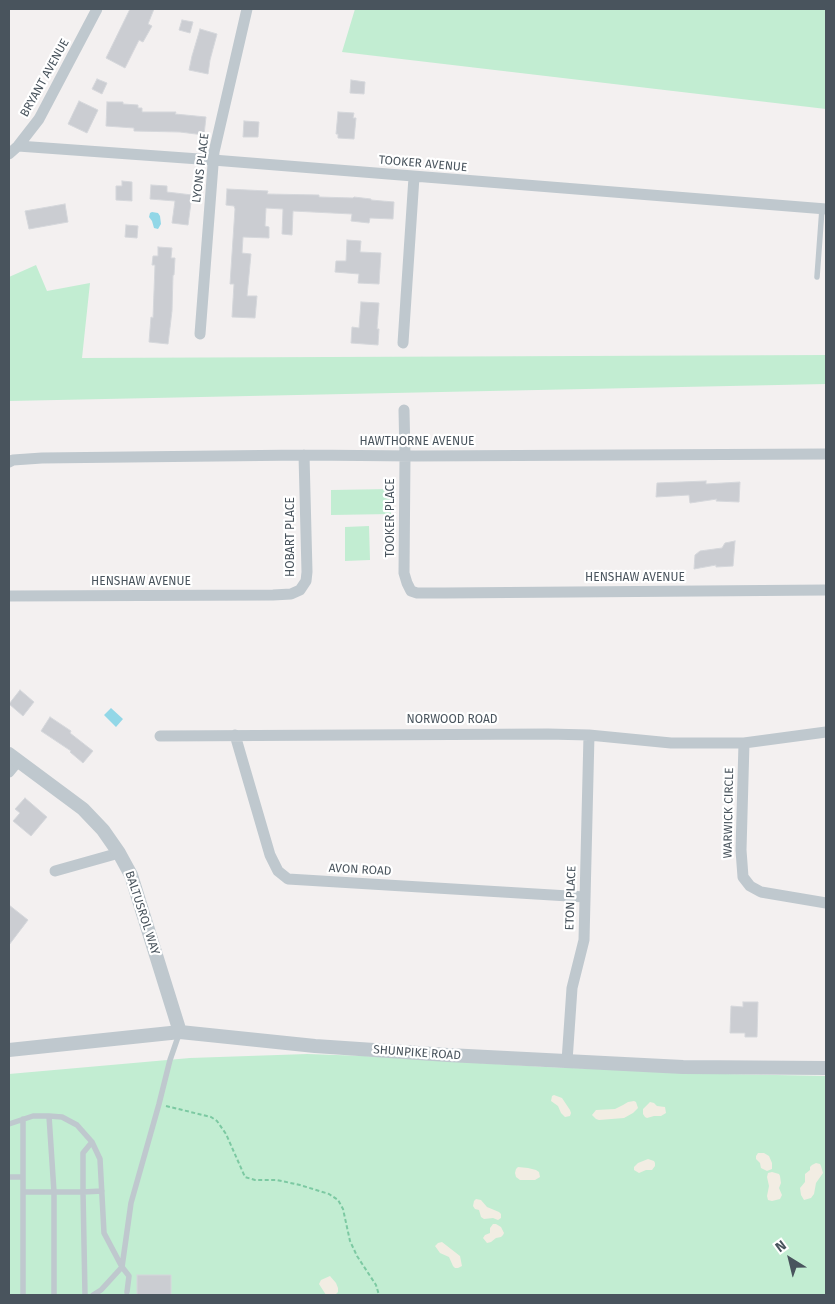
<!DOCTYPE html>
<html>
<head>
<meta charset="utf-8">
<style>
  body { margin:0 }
  #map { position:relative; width:835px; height:1304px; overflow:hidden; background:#f3f0f0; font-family:"Fira Sans",sans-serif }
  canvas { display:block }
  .frame { position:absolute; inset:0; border:10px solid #49545d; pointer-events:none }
  .north { position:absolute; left:765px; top:1234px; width:50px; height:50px; -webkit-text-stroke:4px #fff; paint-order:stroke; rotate:324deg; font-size:14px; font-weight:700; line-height:20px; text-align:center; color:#49545d }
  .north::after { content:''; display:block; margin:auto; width:18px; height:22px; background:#49545d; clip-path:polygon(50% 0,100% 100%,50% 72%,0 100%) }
</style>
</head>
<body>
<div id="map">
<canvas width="835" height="1304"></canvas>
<div class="frame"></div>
<div class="north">N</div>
</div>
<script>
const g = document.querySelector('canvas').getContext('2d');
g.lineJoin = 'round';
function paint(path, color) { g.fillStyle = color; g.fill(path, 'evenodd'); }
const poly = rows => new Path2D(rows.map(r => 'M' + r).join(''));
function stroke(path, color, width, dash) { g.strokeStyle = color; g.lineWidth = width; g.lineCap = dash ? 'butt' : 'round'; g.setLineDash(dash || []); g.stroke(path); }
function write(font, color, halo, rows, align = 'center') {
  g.font = font + ' "Fira Sans",sans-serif'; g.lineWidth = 4.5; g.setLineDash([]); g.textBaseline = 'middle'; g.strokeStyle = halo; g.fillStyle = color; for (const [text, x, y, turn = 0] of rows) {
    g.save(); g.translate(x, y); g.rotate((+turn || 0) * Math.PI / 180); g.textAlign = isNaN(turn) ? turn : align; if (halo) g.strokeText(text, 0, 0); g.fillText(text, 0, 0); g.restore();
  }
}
const green = poly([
  [355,9,826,9,826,109,342,52],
  [36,265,47,291,90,283,82,358,826,355,826,384,9,401,9,277],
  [391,489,391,514,331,515,331,490],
  [369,526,370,560,345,561,345,527],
  [307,1054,365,1056,546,1067,726,1074,826,1076,826,1295,9,1295,9,1074,190,1058]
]);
const sand = poly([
  [554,1095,562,1098,570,1110,571,1113,570,1116,565,1117,561,1113,558,1106,551,1101,552,1096],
  [634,1101,636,1102,638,1108,633,1113,624,1118,599,1120,596,1119,592,1115,596,1110,615,1109,623,1105,628,1102],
  [650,1102,654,1103,657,1106,665,1107,666,1113,661,1116,654,1116,647,1118,645,1117,643,1114,643,1109],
  [758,1153,764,1153,769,1156,772,1163,772,1169,767,1171,761,1168,760,1163,756,1159,756,1156],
  [648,1159,654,1161,655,1163,655,1166,652,1170,646,1170,639,1173,634,1170,634,1167,638,1163],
  [816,1163,820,1164,821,1166,823,1173,816,1183,814,1194,811,1198,804,1200,801,1195,800,1188,805,1182,805,1174,810,1170,810,1167,812,1165],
  [518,1167,528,1168,536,1170,539,1172,540,1177,535,1180,520,1180,516,1177,515,1173,516,1169],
  [772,1172,779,1174,780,1176,781,1183,779,1188,782,1195,780,1199,772,1201,768,1200,767,1196,769,1186,767,1177,768,1173],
  [476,1199,481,1200,487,1207,499,1212,501,1214,501,1218,498,1220,493,1218,484,1219,481,1217,479,1210,475,1209,473,1206,474,1201],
  [493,1224,496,1224,501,1227,504,1233,503,1235,501,1237,496,1238,491,1242,487,1243,483,1238,485,1235,490,1233,490,1228],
  [442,1242,460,1256,462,1266,458,1268,455,1268,453,1266,449,1257,440,1253,435,1246,438,1243],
  [330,1276,336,1283,338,1288,338,1292,335,1295,326,1295,319,1284,321,1280]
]);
const water = poly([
  [152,212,158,213,160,216,161,224,158,229,154,228,152,221,149,217,150,213],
  [111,708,123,719,116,727,104,715]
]);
const building = poly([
  [130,9,154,9,148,24,152,26,143,42,139,40,125,68,106,58,130,9],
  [182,20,193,22,190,33,179,30,182,20],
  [200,29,217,34,210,60,208,74,189,70,192,56,200,29],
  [97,79,107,83,102,94,92,89,97,79],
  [351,80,365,82,364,94,350,93,351,80],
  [79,101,98,110,87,133,68,124,79,101],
  [107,102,123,102,123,104,138,105,138,108,142,108,142,112,176,112,175,114,206,117,204,135,180,132,134,131,134,128,106,126,107,102],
  [338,112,354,113,353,118,356,118,354,139,338,138,338,134,336,134,338,112],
  [244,121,259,122,258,137,243,137,244,121],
  [122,181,132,182,132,201,116,200,116,186,122,186,122,181],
  [151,185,167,186,167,192,192,195,188,225,172,223,175,201,150,199,151,185],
  [227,189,268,191,267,194,319,195,319,197,353,198,354,197,371,199,371,200,394,202,393,219,370,218,369,223,351,221,352,214,293,211,292,235,282,234,283,209,266,208,265,226,269,227,269,238,243,237,242,253,251,254,247,296,257,296,255,318,232,317,234,284,230,284,235,209,234,206,226,205,227,189],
  [65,204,68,222,29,229,25,211,65,204],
  [126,225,138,226,137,238,125,237,126,225],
  [347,240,361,241,360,252,381,253,379,284,358,283,359,274,335,272,336,261,346,261,347,240],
  [158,247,172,248,171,258,175,258,174,275,173,275,172,311,168,344,149,342,151,317,153,318,155,265,152,265,153,256,158,256,158,247],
  [361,302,379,303,377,329,379,329,378,345,351,343,352,327,359,328,361,302],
  [706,481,706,484,740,482,739,502,716,501,717,499,690,503,689,495,656,497,657,483,706,481],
  [735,541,733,566,716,567,716,565,694,569,695,555,700,551,722,548,725,543,735,541],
  [20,690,34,702,23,716,9,704,20,690],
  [50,717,71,731,70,733,93,751,83,763,70,752,71,751,41,731,50,717],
  [25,798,47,817,31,836,13,821,20,813,15,809,25,798],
  [9,905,28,920,9,945,9,905],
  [743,1002,758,1002,757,1037,745,1037,745,1033,730,1033,731,1006,743,1007,743,1002],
  [137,1275,171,1275,171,1295,137,1295,137,1275]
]);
const path = poly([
  [166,1106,211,1117,217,1121,226,1134,245,1177,255,1180,277,1180,300,1185,329,1194,338,1200,343,1209,350,1241,357,1256,376,1285,379,1295]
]);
const service = poly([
  [817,277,822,209],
  [49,1116,54,1192,54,1295],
  [9,1124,33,1116,49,1116,62,1117,77,1125,92,1142,100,1159,104,1233,122,1267,129,1276,127,1292],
  [92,1142,83,1153,83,1192,102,1191],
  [9,1177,23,1177],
  [23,1192,83,1192,85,1295],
  [23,1295,23,1119],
  [93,1295,101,1290,122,1267,131,1203,159,1104,170,1060,179,1034]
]);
const minor = poly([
  [18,146,213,160,826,209],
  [9,154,18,146,39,119,97,9],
  [200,334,214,152,247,9],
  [403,343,414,177],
  [404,410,405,456,404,573,407,583,411,591,417,593,445,593,826,590],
  [9,462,13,460,42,458,304,455,415,456,826,454],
  [9,596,273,595,291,594,300,590,306,581,307,572,304,455],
  [235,735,270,855,278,871,288,879,585,897],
  [160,736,548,734,589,735,671,743,744,743,826,732],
  [744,743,741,850,743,877,750,886,761,892,826,903],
  [9,772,18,761],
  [55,871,119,853],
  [567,1061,572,988,584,940,589,735]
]);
const tertiary = poly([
  [9,754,83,809,103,830,119,853,131,875,180,1032],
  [9,1050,180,1032,315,1046,448,1055,683,1067,826,1068]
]);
const streetNames = [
  ["BRYANT AVENUE",45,78,-61],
  ["TOOKER AVENUE",423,164,5],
  ["LYONS PLACE",201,168,-83],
  ["HAWTHORNE AVENUE",417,442],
  ["TOOKER PLACE",391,518,-90],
  ["HOBART PLACE",291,537,-90],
  ["HENSHAW AVENUE",635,578],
  ["HENSHAW AVENUE",141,582],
  ["NORWOOD ROAD",452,720],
  ["WARWICK CIRCLE",729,813,-89],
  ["AVON ROAD",360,870,3],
  ["ETON PLACE",571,898,-88],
  ["BALTUSROL WAY",142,913,72],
  ["SHUNPIKE ROAD",417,1053,4]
];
paint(green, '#c2edd2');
paint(sand, '#f2ede3');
paint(water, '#92d7e7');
paint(building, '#cbcdd2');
stroke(building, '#d5d7db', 1);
stroke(path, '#7cc9a2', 2, [4, 2.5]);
stroke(service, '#bfc8ce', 5.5);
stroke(minor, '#bfc8ce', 11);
stroke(tertiary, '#bfc8ce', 14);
write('12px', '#49545d', '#fff', streetNames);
</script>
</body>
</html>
